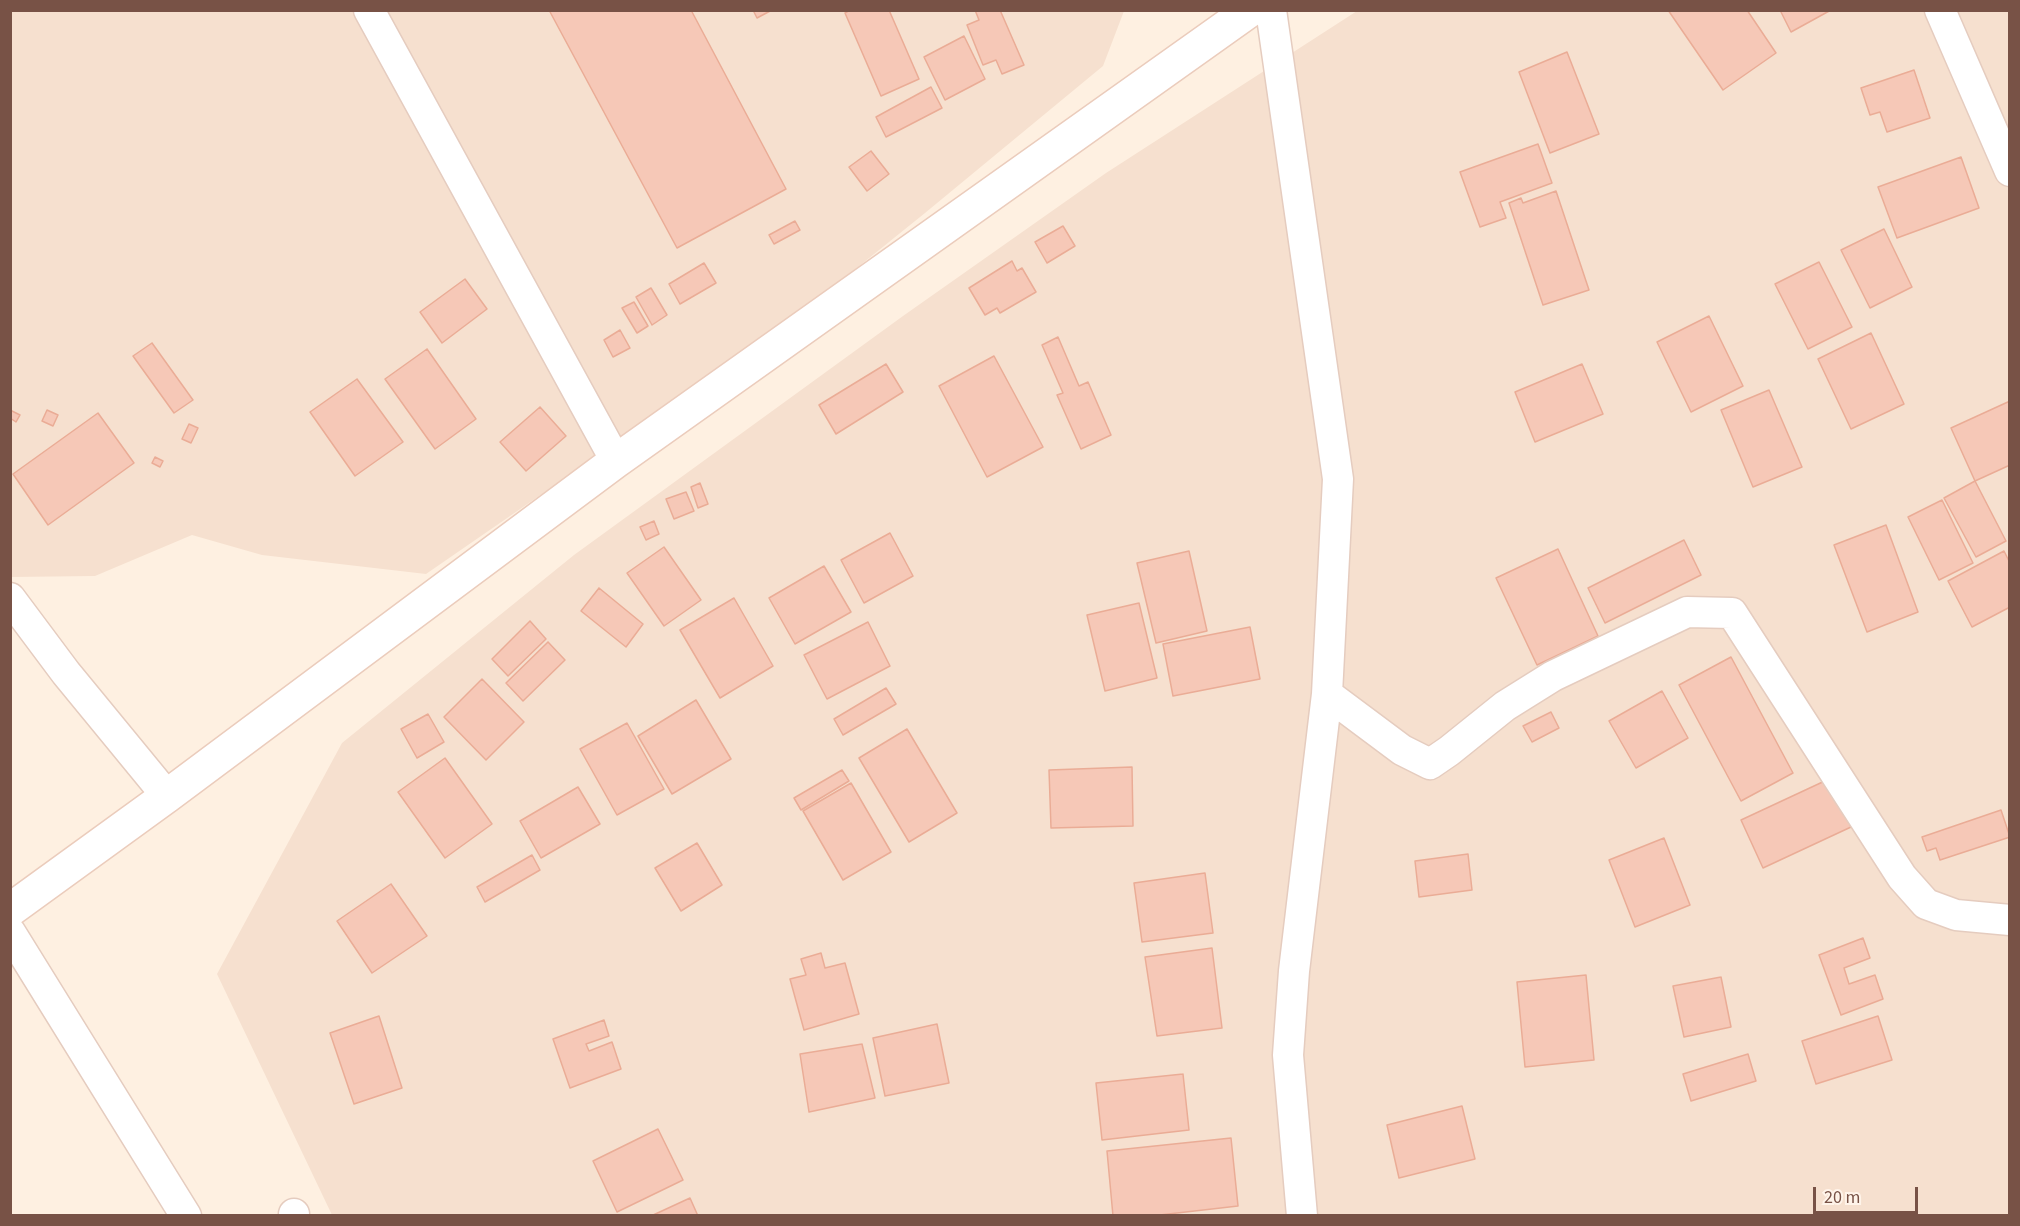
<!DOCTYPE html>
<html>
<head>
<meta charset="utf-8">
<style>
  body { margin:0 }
  #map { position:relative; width:2020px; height:1226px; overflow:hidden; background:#fef0e1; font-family:"Source Sans 3",sans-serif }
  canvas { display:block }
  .frame { position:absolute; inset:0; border:12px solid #785246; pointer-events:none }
  .scale { position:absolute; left:1813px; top:1187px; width:105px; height:27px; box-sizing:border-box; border:3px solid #785246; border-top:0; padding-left:8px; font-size:18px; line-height:21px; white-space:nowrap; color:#785246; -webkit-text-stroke:4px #fff4ea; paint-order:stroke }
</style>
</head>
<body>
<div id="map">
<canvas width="2020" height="1226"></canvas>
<div class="frame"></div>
<div class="scale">20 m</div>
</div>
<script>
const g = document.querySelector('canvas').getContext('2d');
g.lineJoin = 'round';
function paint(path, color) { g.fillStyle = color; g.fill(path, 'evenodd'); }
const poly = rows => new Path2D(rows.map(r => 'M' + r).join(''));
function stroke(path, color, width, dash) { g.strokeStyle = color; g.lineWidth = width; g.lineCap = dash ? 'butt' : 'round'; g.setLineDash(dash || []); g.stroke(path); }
const residential = poly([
  [10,11,1124,11,1103,66,925,213,781,329,426,574,262,555,192,535,95,576,11,577],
  [1357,11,2009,11,2009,1215,332,1215,217,974,342,743,574,555,903,316,1106,173]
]);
const building = poly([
  [549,10,691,10,786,189,677,248,549,10],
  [753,10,772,10,757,18,753,10],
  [850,10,889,10,919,79,881,96,845,13,850,10],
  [975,10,1000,10,1024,65,1002,74,996,60,983,65,967,25,979,20,975,10],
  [1668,10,1747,10,1776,53,1723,90,1668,10],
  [1780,10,1831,10,1791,32,1780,10],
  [964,36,985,79,945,100,924,57,964,36],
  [1567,52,1599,134,1550,153,1519,72,1567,52],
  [1914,70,1930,118,1887,132,1880,112,1870,115,1861,88,1914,70],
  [931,87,942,108,886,137,876,117,931,87],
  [1538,144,1552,183,1500,202,1506,218,1480,227,1460,172,1538,144],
  [871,151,889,174,867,191,849,167,871,151],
  [1961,157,1979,208,1897,238,1878,187,1961,157],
  [1556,191,1589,290,1543,305,1509,203,1521,198,1523,203,1556,191],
  [795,221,800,230,774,244,769,235,795,221],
  [1063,226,1075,246,1047,263,1035,242,1063,226],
  [1884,229,1912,287,1870,308,1841,250,1884,229],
  [1012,261,1017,271,1022,268,1036,292,1000,313,997,308,985,315,969,288,1012,261],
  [1819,262,1852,327,1808,349,1775,284,1819,262],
  [704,263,716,283,680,304,669,284,704,263],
  [465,279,487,309,442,343,420,312,465,279],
  [651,288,667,315,652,325,636,297,651,288],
  [634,302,648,326,637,333,622,308,634,302],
  [1709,316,1743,386,1691,412,1657,342,1709,316],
  [620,330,630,348,613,357,604,340,620,330],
  [1871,333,1904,404,1851,429,1818,359,1871,333],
  [1058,337,1079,386,1088,382,1111,435,1081,449,1057,395,1063,393,1042,345,1058,337],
  [152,343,193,400,174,413,133,356,152,343],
  [427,349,476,419,435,449,385,379,427,349],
  [994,356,1043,447,987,477,939,386,994,356],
  [886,364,903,392,836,434,819,405,886,364],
  [1582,364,1603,414,1535,442,1515,392,1582,364],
  [357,379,403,442,355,476,310,412,357,379],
  [1769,390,1802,467,1753,487,1721,410,1769,390],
  [2010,401,2010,465,1975,481,1951,428,2010,401],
  [540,407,566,436,526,471,500,442,540,407],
  [10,410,20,415,16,422,10,418,10,410],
  [47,410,58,415,53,426,42,421,47,410],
  [98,413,134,463,48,525,13,474,98,413],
  [189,424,198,428,191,443,182,439,189,424],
  [155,457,163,461,160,467,152,463,155,457],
  [1975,481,2006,541,1976,557,1944,498,1975,481],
  [700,483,708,504,698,508,691,487,700,483],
  [686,492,694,511,674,519,666,499,686,492],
  [1942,500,1973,563,1939,580,1908,517,1942,500],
  [654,521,659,534,646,540,640,527,654,521],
  [1886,525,1918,612,1867,632,1834,545,1886,525],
  [890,533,913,576,864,603,841,560,890,533],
  [1684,540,1701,575,1605,623,1588,588,1684,540],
  [664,547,701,600,664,626,627,573,664,547],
  [1558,549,1598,636,1537,665,1496,578,1558,549],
  [1189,551,1207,631,1156,643,1137,563,1189,551],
  [2004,551,2010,563,2010,607,1972,627,1948,581,2004,551],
  [824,566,851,612,795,644,769,598,824,566],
  [599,588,643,624,626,647,581,611,599,588],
  [734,598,773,666,720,698,680,630,734,598],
  [1139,603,1157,678,1105,691,1087,615,1139,603],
  [530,621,546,639,508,676,492,659,530,621],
  [868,622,890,666,827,699,804,655,868,622],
  [1250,627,1260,679,1173,696,1163,644,1250,627],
  [548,642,565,660,523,701,506,683,548,642],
  [1731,657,1793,773,1741,801,1679,685,1731,657],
  [482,679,524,722,486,760,444,717,482,679],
  [886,688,896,704,843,735,834,719,886,688],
  [1662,691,1688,738,1636,768,1609,721,1662,691],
  [696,700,731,759,672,794,638,736,696,700],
  [1551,712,1559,728,1532,742,1523,726,1551,712],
  [428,714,444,742,417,758,401,729,428,714],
  [627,723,664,789,617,815,580,749,627,723],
  [907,729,957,813,909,842,859,758,907,729],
  [445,758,492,824,445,858,398,792,445,758],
  [1132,767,1133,826,1051,828,1049,770,1132,767],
  [842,770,849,781,801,810,794,798,842,770],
  [1829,779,1851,827,1763,868,1741,820,1829,779],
  [851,783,891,852,843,880,803,811,851,783],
  [578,787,600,824,541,858,520,821,578,787],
  [2001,810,2010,837,1940,860,1936,848,1927,851,1922,837,2001,810],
  [1664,838,1690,905,1635,927,1609,860,1664,838],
  [697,843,722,885,681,911,655,868,697,843],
  [1468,854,1472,890,1419,897,1415,861,1468,854],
  [532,855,540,870,485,902,477,887,532,855],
  [1205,873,1213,933,1142,942,1134,883,1205,873],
  [391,884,427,936,372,973,337,921,391,884],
  [1863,938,1870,958,1844,968,1849,984,1875,975,1883,999,1841,1015,1819,955,1863,938],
  [1212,948,1222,1028,1157,1036,1145,957,1212,948],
  [821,953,825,968,845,963,859,1014,804,1030,790,979,806,975,801,959,821,953],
  [1586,975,1594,1060,1525,1067,1517,982,1586,975],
  [1721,977,1731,1027,1684,1037,1673,986,1721,977],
  [379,1016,402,1088,354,1104,330,1033,379,1016],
  [1878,1016,1892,1060,1816,1084,1802,1041,1878,1016],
  [604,1020,609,1036,586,1044,589,1051,612,1042,621,1069,570,1088,553,1039,604,1020],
  [937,1024,949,1083,885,1096,873,1038,937,1024],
  [862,1044,875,1098,809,1112,800,1054,862,1044],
  [1748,1054,1756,1081,1691,1101,1683,1074,1748,1054],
  [1183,1074,1189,1130,1102,1140,1096,1083,1183,1074],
  [1462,1106,1475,1159,1399,1178,1387,1125,1462,1106],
  [658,1129,683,1180,617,1212,593,1161,658,1129],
  [1231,1138,1238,1206,1151,1216,1113,1216,1107,1151,1231,1138],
  [690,1198,698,1216,651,1216,690,1198]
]);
const street = poly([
  [369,10,616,461],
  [1271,10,1338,479,1327,694,1294,971,1288,1055,1302,1216],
  [1940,10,2010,171],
  [10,598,66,673,167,796],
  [1327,694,1402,750,1430,764,1449,751,1505,706,1553,676,1687,612,1732,613,1902,877,1926,904,1956,915,2010,920],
  [10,932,186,1216],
  [294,1214,294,1216]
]);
const secondary = poly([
  [10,910,167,796,616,461,1250,10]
]);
paint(residential, '#f6e0cf');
paint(building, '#f6c8b7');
stroke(building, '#eaac96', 1.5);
stroke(street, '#e5ccbf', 33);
stroke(secondary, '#ebccbc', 36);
stroke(street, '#fff', 30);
stroke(secondary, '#fff', 33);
</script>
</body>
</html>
